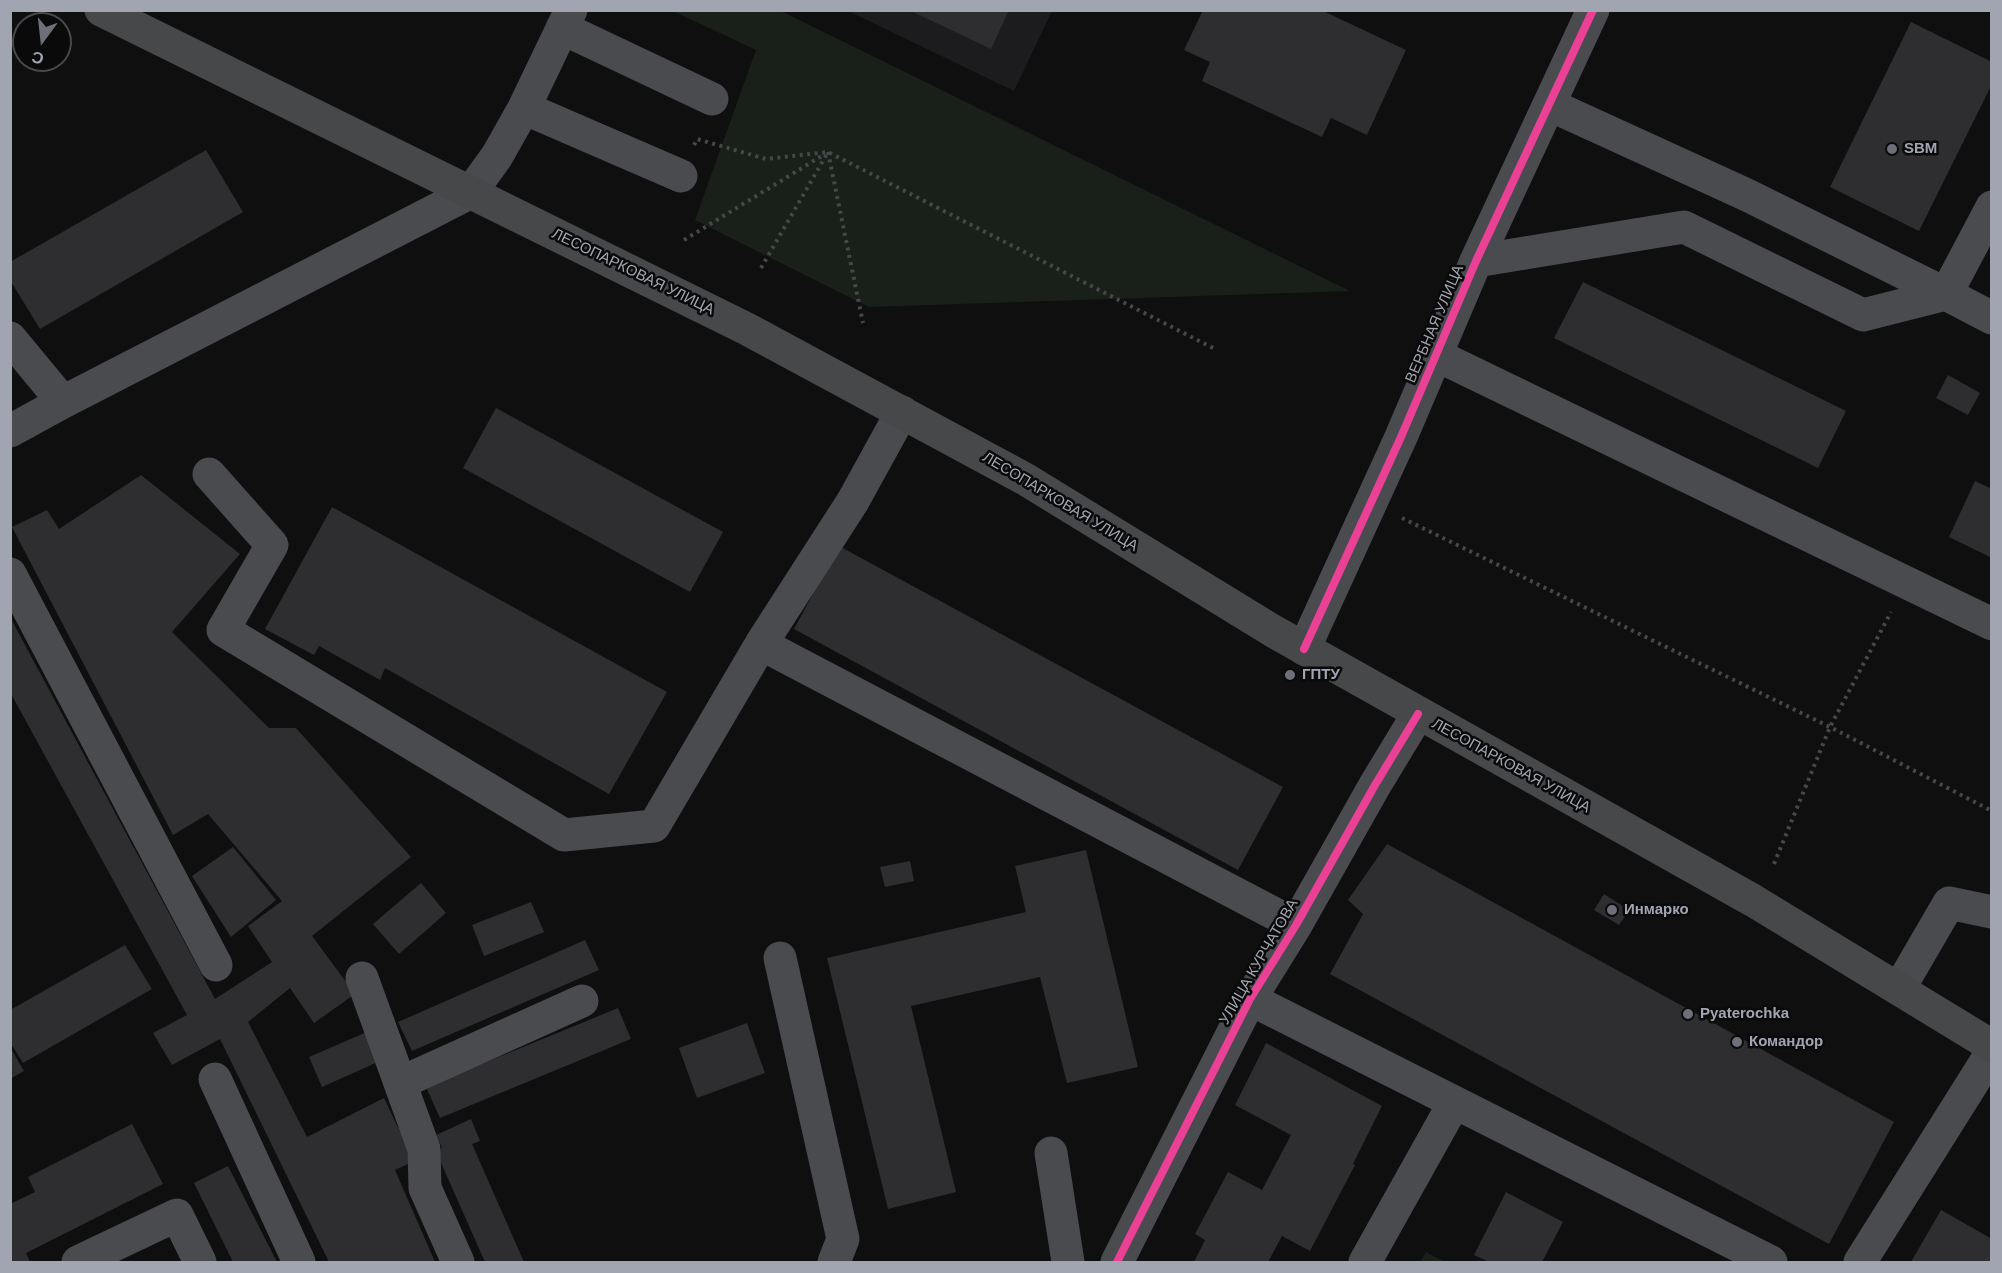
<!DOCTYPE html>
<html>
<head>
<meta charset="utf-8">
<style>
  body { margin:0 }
  #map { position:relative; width:2002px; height:1273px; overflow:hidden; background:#0f0f10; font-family:Helvetica,sans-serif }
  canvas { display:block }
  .frame { position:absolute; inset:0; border:12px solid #a0a5b1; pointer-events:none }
  .north { position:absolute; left:12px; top:12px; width:60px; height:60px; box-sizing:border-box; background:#0a0a0b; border:2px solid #46484d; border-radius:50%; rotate:195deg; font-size:16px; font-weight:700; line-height:24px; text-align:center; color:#a0a5b1 }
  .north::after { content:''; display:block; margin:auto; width:21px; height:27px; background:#6d7079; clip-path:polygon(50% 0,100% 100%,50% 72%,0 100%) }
</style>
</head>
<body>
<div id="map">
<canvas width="2002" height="1273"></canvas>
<div class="frame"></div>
<div class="north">С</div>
</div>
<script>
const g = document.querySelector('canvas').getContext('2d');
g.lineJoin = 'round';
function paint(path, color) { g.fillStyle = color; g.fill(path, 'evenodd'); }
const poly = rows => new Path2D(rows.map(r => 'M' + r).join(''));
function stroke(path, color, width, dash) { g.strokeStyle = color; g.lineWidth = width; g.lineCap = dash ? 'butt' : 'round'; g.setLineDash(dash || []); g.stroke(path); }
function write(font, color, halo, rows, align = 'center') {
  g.font = font + ' Helvetica,sans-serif'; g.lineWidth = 5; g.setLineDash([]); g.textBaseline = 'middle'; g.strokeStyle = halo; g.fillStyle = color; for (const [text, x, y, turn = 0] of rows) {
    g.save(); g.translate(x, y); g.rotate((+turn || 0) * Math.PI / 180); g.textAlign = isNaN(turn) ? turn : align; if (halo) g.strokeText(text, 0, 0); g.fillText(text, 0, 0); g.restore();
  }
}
const built = poly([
  [848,11,1052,11,1014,91]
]);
const green = poly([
  [673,11,781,11,1350,291,869,307,695,220,756,50],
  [1426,1252,1445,1262,1420,1262]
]);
const building = poly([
  [909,10,1009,10,991,49],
  [1203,10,1321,10,1406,50,1367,135,1331,118,1322,137,1202,81,1210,62,1184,50],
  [1911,22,1992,62,1992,84,1919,231,1830,187],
  [206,150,243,212,40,329,10,280,10,262],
  [1583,282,1846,411,1818,468,1554,338],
  [1948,375,1980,393,1968,415,1936,398],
  [496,408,723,532,690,592,463,468],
  [141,475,240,554,172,632,269,728,296,728,411,857,312,936,355,994,314,1023,290,988,248,1022,307,1137,384,1098,414,1161,395,1170,435,1262,329,1262,220,1039,172,1065,153,1033,187,1015,10,692,10,617,215,999,272,962,248,926,282,901,208,814,173,835,12,527,47,510,59,529],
  [1975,481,1992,489,1992,558,1949,537],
  [332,507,667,692,609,794,385,668,380,680,319,646,314,655,265,629],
  [839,546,1283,787,1238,870,794,629],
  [1387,844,1894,1122,1829,1244,1330,974,1363,914,1348,900],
  [233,847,276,900,231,937,192,876],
  [1086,850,1138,1067,1067,1083,1040,977,911,1006,956,1192,888,1209,827,958,1026,912,1015,866],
  [910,861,914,881,885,887,880,867],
  [421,883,446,913,399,954,373,924],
  [1604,894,1629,910,1619,925,1594,910],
  [531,902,544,932,484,956,472,925],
  [585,940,599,970,412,1051,398,1022],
  [125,945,152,989,23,1063,10,1042,10,1010],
  [618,1008,631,1039,440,1118,426,1087],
  [747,1023,765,1073,697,1098,679,1048],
  [367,1032,380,1061,322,1087,309,1057],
  [1266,1043,1382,1106,1353,1164,1355,1165,1310,1251,1282,1236,1268,1262,1194,1262,1205,1240,1195,1234,1228,1172,1262,1190,1291,1135,1235,1105],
  [10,1047,24,1071,10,1079],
  [471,1119,480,1141,472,1144,524,1262,485,1262,438,1156,442,1147,436,1135],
  [132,1124,163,1184,26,1253,30,1262,10,1262,10,1204,35,1192,28,1177],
  [228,1166,277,1262,233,1262,194,1183],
  [1506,1192,1563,1222,1542,1262,1489,1262,1474,1255],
  [1941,1210,1992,1239,1992,1262,1911,1262]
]);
const path = poly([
  [694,145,697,139,766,159,828,152,1215,349],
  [828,152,863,323],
  [684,240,825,154],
  [761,268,828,152],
  [1402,518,1830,727,1992,811],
  [1774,864,1830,727,1891,612]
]);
const minor = poly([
  [562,28,712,99],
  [1550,105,1747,195,1946,294,1992,207],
  [524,108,681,176],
  [1476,261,1684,227,1863,315,1946,294,1992,318],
  [10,338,63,402],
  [1436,355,1992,624],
  [10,431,63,402,471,192,497,156,524,108,571,10],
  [209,474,272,545,223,630,564,835,654,826,761,644,1296,925],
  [10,574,216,965],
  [761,644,853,501,902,412],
  [1304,649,1401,437,1476,261,1593,10],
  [780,958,843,1239,834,1262],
  [362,978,400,1083],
  [1899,989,1949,903,1992,912],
  [1250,999,1771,1262],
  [215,1079,299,1262],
  [1051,1153,1068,1262],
  [78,1262,177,1215,200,1262],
  [458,1262,425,1188,424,1149,400,1083,582,1001],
  [1117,1262,1250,999,1296,925,1375,785,1418,714],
  [1365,1262,1454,1103],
  [1860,1262,1992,1052]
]);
const major = poly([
  [101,10,747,329,1025,479,1273,631,1754,901,1992,1046]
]);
const cycleway = poly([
  [1304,649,1401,437,1476,261,1593,10],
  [1117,1262,1250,999,1296,925,1375,785,1418,714]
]);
const markers = [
  [1892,149,6,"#6d7079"],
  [1290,675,6,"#6d7079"],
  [1612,910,6,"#6d7079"],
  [1688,1014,6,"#6d7079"],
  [1737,1042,6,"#6d7079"]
];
const poiNames = [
  ["SBM",1904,149],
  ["ГПТУ",1302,675],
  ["Инмарко",1624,910],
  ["Pyaterochka",1700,1014],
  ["Командор",1749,1042]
];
const streetNames = [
  ["ЛЕСОПАРКОВАЯ УЛИЦА",633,272,26],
  ["ВЕРБНАЯ УЛИЦА",1435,324,-67],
  ["ЛЕСОПАРКОВАЯ УЛИЦА",1060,502,31],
  ["ЛЕСОПАРКОВАЯ УЛИЦА",1511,766,29],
  ["УЛИЦА КУРЧАТОВА",1259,962,-60]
];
paint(built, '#1c1c1e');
paint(green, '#19201a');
paint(building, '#2e2e30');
stroke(path, '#45474a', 4, [3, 4.5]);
stroke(minor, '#4a4b4f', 33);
stroke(major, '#46484a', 33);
stroke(cycleway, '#ea4096', 8);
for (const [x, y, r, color] of markers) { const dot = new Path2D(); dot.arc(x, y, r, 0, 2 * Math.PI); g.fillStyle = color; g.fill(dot); stroke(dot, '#0a0a0b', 2); }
write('bold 15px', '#a0a5b1', '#0a0a0b', poiNames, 'left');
write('15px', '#a0a5b1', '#0a0a0b', streetNames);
</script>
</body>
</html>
